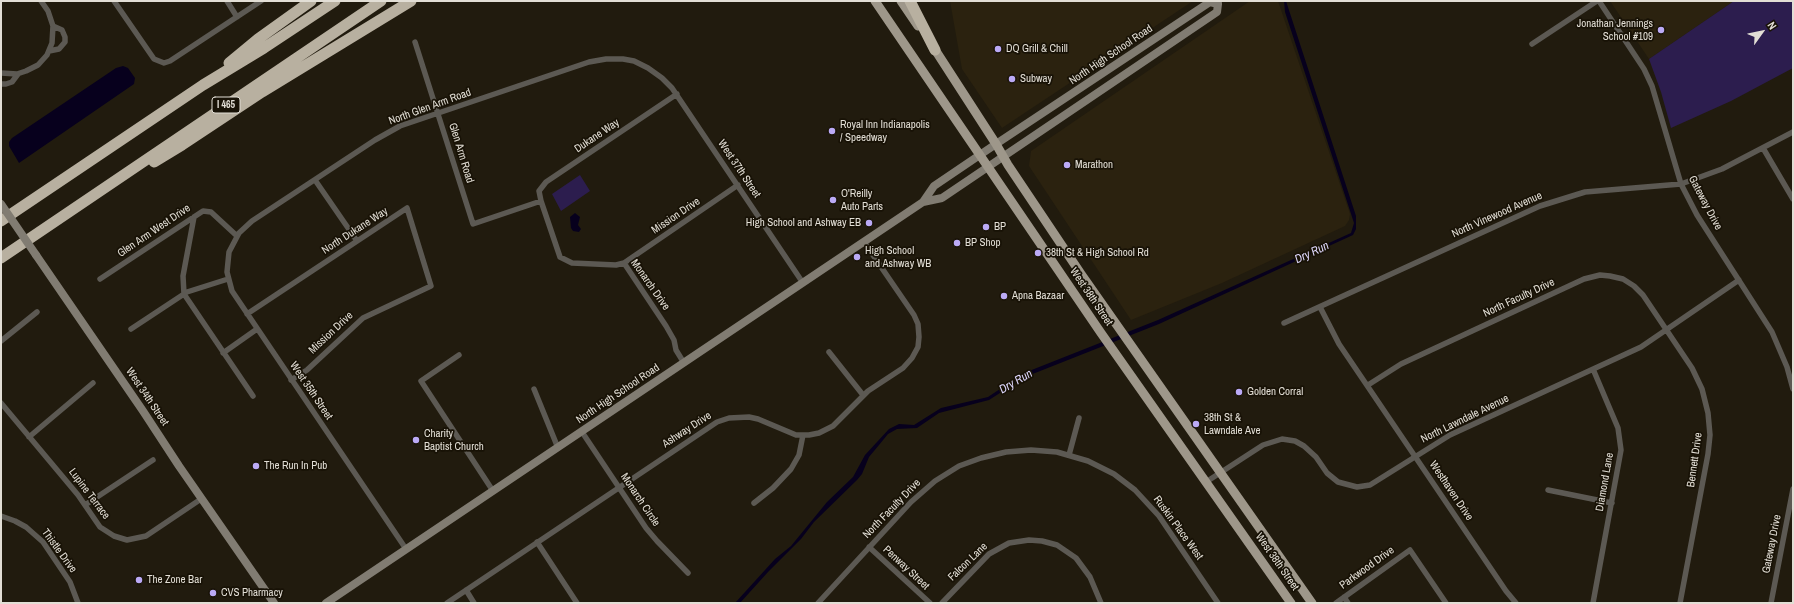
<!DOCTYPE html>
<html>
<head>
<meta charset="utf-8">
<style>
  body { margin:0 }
  #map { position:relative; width:1794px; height:604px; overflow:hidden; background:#211b0e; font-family:"Archivo Narrow",sans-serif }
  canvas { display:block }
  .frame { position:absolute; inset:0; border:2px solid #e2ded5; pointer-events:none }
  .north { position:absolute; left:1742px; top:12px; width:40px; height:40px; -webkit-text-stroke:3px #181206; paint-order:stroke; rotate:57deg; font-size:11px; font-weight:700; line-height:16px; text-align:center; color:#e2ded5 }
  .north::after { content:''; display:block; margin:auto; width:14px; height:18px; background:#e2ded5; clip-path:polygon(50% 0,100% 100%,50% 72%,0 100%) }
</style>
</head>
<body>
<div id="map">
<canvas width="1794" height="604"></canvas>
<div class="frame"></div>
<div class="north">N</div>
</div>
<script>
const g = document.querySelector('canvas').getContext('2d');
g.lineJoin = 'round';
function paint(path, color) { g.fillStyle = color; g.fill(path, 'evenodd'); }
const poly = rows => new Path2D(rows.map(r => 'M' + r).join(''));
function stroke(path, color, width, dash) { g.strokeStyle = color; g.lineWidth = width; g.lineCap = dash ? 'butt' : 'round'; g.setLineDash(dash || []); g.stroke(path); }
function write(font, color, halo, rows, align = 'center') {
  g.font = font + ' "Archivo Narrow",sans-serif'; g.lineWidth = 3.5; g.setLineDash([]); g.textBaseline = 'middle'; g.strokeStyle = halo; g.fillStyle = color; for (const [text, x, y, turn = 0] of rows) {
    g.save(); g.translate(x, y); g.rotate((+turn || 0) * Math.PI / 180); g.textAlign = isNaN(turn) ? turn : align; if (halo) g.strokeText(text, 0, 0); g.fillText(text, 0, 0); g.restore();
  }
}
const built = poly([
  [950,1,1193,1,1002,128,962,69],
  [1250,1,1278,1,1350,214,1349,220,1345,226,1222,283,1131,320,1029,166,1031,151],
  [1610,1,1734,1,1649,59]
]);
const green = poly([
  [1734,1,1793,1,1793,68,1731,101,1671,128,1661,92,1649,59],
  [580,175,590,191,561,211,552,194]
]);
const water = poly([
  [1284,1,1286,1,1356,216,1356,229,1353,235,1159,324,1025,377,989,400,939,413,917,428,897,429,888,434,879,445,869,457,862,474,857,480,814,522,801,539,768,572,740,603,735,603,775,559,791,546,827,502,853,477,865,455,889,429,899,424,914,425,941,408,988,397,1024,373,1158,320,1351,233,1354,223,1285,12],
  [123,66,128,68,135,78,134,84,19,163,9,146,9,142,12,138,116,68],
  [575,213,580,217,578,225,581,229,579,232,573,231,571,228,570,217]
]);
const street = poly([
  [114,1,154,59,164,63,170,61,261,1],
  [227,1,237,17],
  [1599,1,1644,69,1652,86,1681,184,1697,215,1772,332,1787,367,1793,389],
  [415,42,473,224,541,201,560,257,572,263,616,265,624,263,666,326,674,340,676,350,684,363],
  [1532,44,1597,1],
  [49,51,59,49,65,42,65,37,62,30,53,26],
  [1,73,17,74,26,71,38,65,47,55,52,43,53,26,48,11,41,1],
  [1,84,6,84,12,82,18,74],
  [1763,148,1793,199],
  [315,180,357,241],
  [541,201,539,191,546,182,677,94],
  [194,217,183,276,184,294,253,396],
  [624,263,738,185],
  [100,279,203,211,211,212,237,236],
  [1320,307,1339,344,1506,591,1516,603],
  [247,314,407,208,431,286,363,318,307,370,291,380],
  [1284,323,1540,206,1585,192,1681,184,1722,169,1793,132],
  [131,329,187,292,228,279],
  [1,341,37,312],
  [829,352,863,395],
  [223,353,257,329],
  [459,355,421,381,493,491],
  [1593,369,1618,428,1621,450,1593,603],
  [1368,385,1401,364,1584,279,1600,275,1610,276,1623,279,1634,286,1643,295,1692,368,1702,389,1708,413,1710,435,1708,454,1680,603],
  [534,389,558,448],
  [1,403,78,495,100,527,114,536,127,540,146,536,201,499],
  [582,432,646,528,657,541,688,573],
  [29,437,93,383],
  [1069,455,1079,418],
  [1206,482,1263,445,1282,439,1295,441,1304,446,1316,457,1327,473,1338,482,1357,487,1370,485,1450,435,1641,347,1739,280],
  [1548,490,1612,503],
  [754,503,773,488,791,469,799,455,803,435],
  [85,505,153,460],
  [1,516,15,521,26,527,43,542,70,582,78,603],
  [537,542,577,603],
  [869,547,930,603],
  [406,549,232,291,227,272,229,252,239,233,252,221,375,140,400,126,589,62,606,59,623,59,634,61,648,68,662,78,672,88,803,283],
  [466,590,474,603],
  [1344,597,1348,603],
  [447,603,717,422,729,418,749,417,758,419,796,435,809,435,819,433,833,426,868,391,903,368,912,358,918,347,919,337,918,324,914,315,864,242],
  [818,603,911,502,935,481,959,466,981,458,1006,452,1031,450,1057,452,1088,461,1114,474,1135,490,1159,516,1218,603],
  [942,603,989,554,1009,543,1029,540,1042,541,1057,545,1076,558,1090,577,1101,603],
  [1336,603,1410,550,1446,603],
  [1771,603,1793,489]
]);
const secondary = poly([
  [923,202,934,186,996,144,1210,2,1218,4],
  [36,255,143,411,179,466,274,603],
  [326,603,923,202,942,198,1217,12,1218,4]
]);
const primary = poly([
  [875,1,1101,333,1291,603],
  [901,1,918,26],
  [932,45,996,144,1008,165,1081,274,1312,603]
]);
const highway = poly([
  [910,1,935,50],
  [229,63,258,39,311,1],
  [154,162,182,145,262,92,411,1],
  [1,221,203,85,264,48,335,1],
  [1,258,381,1]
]);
const secondaryBridge = poly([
  [1,204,36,255]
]);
const markers = [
  [1661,30,4,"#bbaaf6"],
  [998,49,4,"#bbaaf6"],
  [1012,79,4,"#bbaaf6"],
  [832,131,4,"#bbaaf6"],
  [1067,165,4,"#bbaaf6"],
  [833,200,4,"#bbaaf6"],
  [869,223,4,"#bbaaf6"],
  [986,227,4,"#bbaaf6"],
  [957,243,4,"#bbaaf6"],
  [1038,253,4,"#bbaaf6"],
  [857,257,4,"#bbaaf6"],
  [1004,296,4,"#bbaaf6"],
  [1239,392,4,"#bbaaf6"],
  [1196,424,4,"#bbaaf6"],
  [416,440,4,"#bbaaf6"],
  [256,466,4,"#bbaaf6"],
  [139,580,4,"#bbaaf6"],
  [213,593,4,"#bbaaf6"]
];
const shields = [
  [226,105,28]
];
const shieldNames = [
  ["I 465",226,105]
];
const poiNames = [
  ["Jonathan Jennings",1653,24,"right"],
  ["School #109",1653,37,"right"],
  ["DQ Grill & Chill",1006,49],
  ["Subway",1020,79],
  ["Royal Inn Indianapolis",840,125],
  ["/ Speedway",840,138],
  ["Marathon",1075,165],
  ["O'Reilly",841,194],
  ["Auto Parts",841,207],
  ["High School and Ashway EB",861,223,"right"],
  ["BP",994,227],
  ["BP Shop",965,243],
  ["High School",865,251],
  ["and Ashway WB",865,264],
  ["38th St & High School Rd",1046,253],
  ["Apna Bazaar",1012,296],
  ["Golden Corral",1247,392],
  ["38th St &",1204,418],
  ["Lawndale Ave",1204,431],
  ["Charity",424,434],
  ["Baptist Church",424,447],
  ["The Run In Pub",264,466],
  ["The Zone Bar",147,580],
  ["CVS Pharmacy",221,593]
];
const streetNames = [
  ["North High School Road",1111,55,-34],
  ["North Glen Arm Road",430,107,-20],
  ["Dukane Way",597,136,-34],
  ["Glen Arm Road",461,153,73],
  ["West 37th Street",739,169,56],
  ["Gateway Drive",1705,203,62],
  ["North Vinewood Avenue",1497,215,-24],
  ["Mission Drive",676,216,-34],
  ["Glen Arm West Drive",154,231,-34],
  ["North Dukane Way",355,231,-33],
  ["Monarch Drive",650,285,55],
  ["West 38th Street",1091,297,56],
  ["North Faculty Drive",1519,298,-25],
  ["Mission Drive",331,333,-43],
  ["West 35th Street",311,391,56],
  ["North High School Road",618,394,-34],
  ["West 34th Street",147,397,56],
  ["North Lawndale Avenue",1465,419,-26],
  ["Ashway Drive",687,430,-33],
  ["Bennett Drive",1695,460,-82],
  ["Diamond Lane",1605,482,-80],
  ["Westhaven Drive",1451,491,56],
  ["Lupine Terrace",89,494,53],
  ["Monarch Circle",640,500,56],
  ["North Faculty Drive",892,509,-46],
  ["Ruskin Place West",1178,528,54],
  ["Gateway Drive",1772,544,-79],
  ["Thistle Drive",59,551,54],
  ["Falcon Lane",968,562,-44],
  ["West 38th Street",1277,562,55],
  ["Penway Street",906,568,43],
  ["Parkwood Drive",1367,568,-36]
];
const waterNames = [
  ["Dry Run",1312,253,-25],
  ["Dry Run",1016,382,-30]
];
paint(built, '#2b220f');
paint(green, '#2c1d4e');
paint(water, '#07001d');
stroke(street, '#5c5953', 5.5);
stroke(secondary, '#817c72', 8);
stroke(primary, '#9e978a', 9);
stroke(highway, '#b8b0a0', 11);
stroke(secondaryBridge, '#817c72', 8);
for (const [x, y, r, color] of markers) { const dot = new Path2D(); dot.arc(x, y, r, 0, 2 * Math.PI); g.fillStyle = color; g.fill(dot); stroke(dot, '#181206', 1.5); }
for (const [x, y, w] of shields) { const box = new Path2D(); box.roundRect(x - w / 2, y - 8, w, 16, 3); g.fillStyle = '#181206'; g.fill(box); stroke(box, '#e2ded5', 1); }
write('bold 10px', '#e2ded5', null, shieldNames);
write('11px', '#e2ded5', '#181206', poiNames, 'left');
write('11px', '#e2ded5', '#181206', streetNames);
write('italic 12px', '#dfd8fd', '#181206', waterNames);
</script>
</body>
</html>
